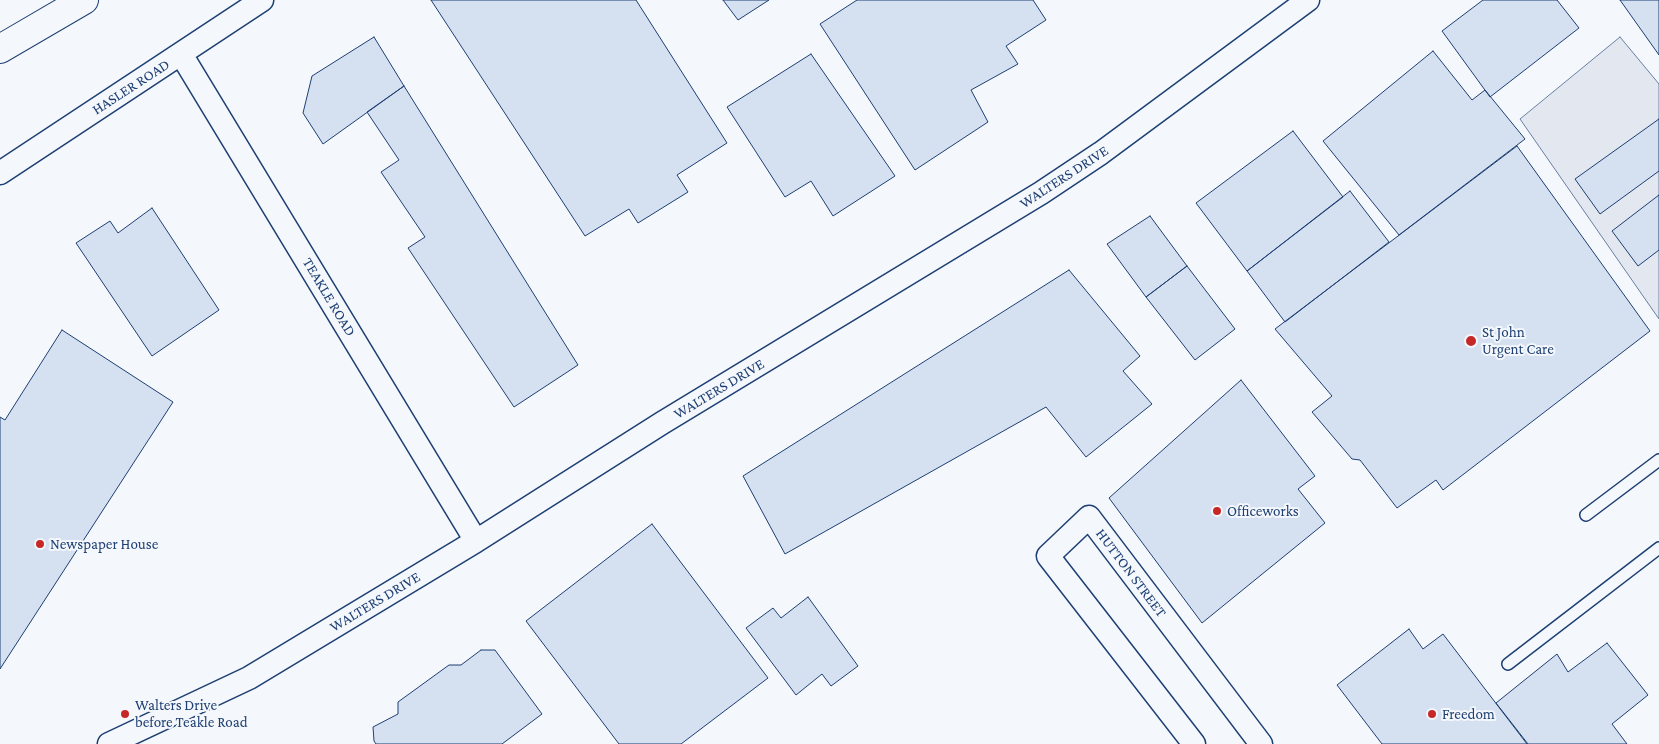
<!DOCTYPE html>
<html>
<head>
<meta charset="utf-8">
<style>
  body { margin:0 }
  canvas { display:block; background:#f4f7fb }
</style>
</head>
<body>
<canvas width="1659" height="744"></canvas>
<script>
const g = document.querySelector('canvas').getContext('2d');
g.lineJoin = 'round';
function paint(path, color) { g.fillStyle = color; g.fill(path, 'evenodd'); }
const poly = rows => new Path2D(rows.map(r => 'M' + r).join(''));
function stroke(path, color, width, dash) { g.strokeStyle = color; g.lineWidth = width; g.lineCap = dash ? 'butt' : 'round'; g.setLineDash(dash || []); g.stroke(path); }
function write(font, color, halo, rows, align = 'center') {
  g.font = font + ' "Crimson Pro",serif'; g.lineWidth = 4; g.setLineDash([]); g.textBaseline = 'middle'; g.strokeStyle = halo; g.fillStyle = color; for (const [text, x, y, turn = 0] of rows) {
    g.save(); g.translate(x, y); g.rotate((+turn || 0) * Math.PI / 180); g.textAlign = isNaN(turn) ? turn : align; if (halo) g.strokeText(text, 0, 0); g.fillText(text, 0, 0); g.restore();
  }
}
const parking = poly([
  [1620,37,1659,84,1659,319,1520,119,1620,37]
]);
const building = poly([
  [431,0,636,0,727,143,677,175,688,192,638,223,629,209,585,236,431,0],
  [723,0,769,0,738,20,723,0],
  [857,0,1033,0,1046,20,1006,46,1018,64,971,90,988,122,915,170,820,24,857,0],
  [1483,0,1557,0,1579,28,1490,97,1442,31,1483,0],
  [1620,0,1659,0,1659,55,1620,0],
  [374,37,404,86,323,144,303,113,312,76,374,37],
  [1433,51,1472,100,1485,90,1525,139,1399,235,1323,141,1433,51],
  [811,54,895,176,833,216,811,181,785,197,727,107,811,54],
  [404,86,578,365,514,407,408,248,425,237,381,172,399,160,367,112,404,86],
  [1659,119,1659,171,1600,214,1575,179,1659,119],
  [1293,131,1343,197,1247,271,1196,203,1293,131],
  [1517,146,1650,331,1443,490,1436,480,1397,508,1360,460,1352,459,1312,412,1332,396,1275,329,1517,146],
  [1350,191,1389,242,1285,322,1247,271,1350,191],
  [1659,195,1659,250,1638,266,1612,231,1659,195],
  [152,208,219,310,152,356,76,243,110,221,118,233,152,208],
  [1150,216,1187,266,1146,297,1107,244,1150,216],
  [1187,266,1235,329,1195,360,1146,297,1187,266],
  [1069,270,1140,356,1123,371,1152,404,1086,457,1046,407,785,554,743,476,1069,270],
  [62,330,173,402,0,669,0,417,5,420,62,330],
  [1241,380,1315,476,1298,489,1325,523,1202,623,1109,498,1241,380],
  [652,524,768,678,681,744,619,744,526,621,652,524],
  [808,597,858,666,831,686,822,674,796,695,746,628,773,608,781,618,808,597],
  [1409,629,1423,649,1443,634,1527,744,1382,744,1337,685,1409,629],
  [1607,643,1648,695,1612,724,1627,744,1528,744,1496,703,1557,654,1568,672,1607,643],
  [481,650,495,650,542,714,502,744,376,744,374,741,373,727,398,714,398,702,449,665,461,665,481,650]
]);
const service = poly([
  [1586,515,1659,460],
  [1508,664,1659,548]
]);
const minor = poly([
  [181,54,476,541],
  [0,173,262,0],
  [109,744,249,678,476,541,662,423,1041,193,1101,153,1308,0],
  [1194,744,1048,556,1089,517,1261,744]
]);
const primary = poly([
  [0,49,84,0]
]);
const markers = [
  [1471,341,6,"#c62828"],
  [1217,511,5,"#c62828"],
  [40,544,5,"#c62828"],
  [125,714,5,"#c62828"],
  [1432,714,5,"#c62828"]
];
const streetNames = [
  ["HASLER ROAD",131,87,-33],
  ["WALTERS DRIVE",1064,177,-33],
  ["TEAKLE ROAD",329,297,59],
  ["WALTERS DRIVE",719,389,-31],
  ["HUTTON STREET",1131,573,53],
  ["WALTERS DRIVE",375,602,-31]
];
const poiNames = [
  ["St John",1482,332],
  ["Urgent Care",1482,349],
  ["Officeworks",1227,511],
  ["Newspaper House",50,544],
  ["Walters Drive",135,705],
  ["before Teakle Road",135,722],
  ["Freedom",1442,714]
];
paint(parking, '#e3e8f0');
stroke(parking, '#687fa3', 1);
paint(building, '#d5e0f0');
stroke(building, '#1d3f73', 1);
stroke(service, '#1d3f73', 14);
stroke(minor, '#1d3f73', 25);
stroke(primary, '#1d3f73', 30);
stroke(service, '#f4f7fb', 11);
stroke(minor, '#f4f7fb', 22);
stroke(primary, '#f4f7fb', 28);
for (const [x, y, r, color] of markers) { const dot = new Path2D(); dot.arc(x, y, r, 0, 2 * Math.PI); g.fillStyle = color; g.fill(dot); stroke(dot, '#f4f7fb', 2); }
write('15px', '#1d3f73', '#f4f7fb', streetNames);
write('15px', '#1d3f73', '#f4f7fb', poiNames, 'left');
</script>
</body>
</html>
